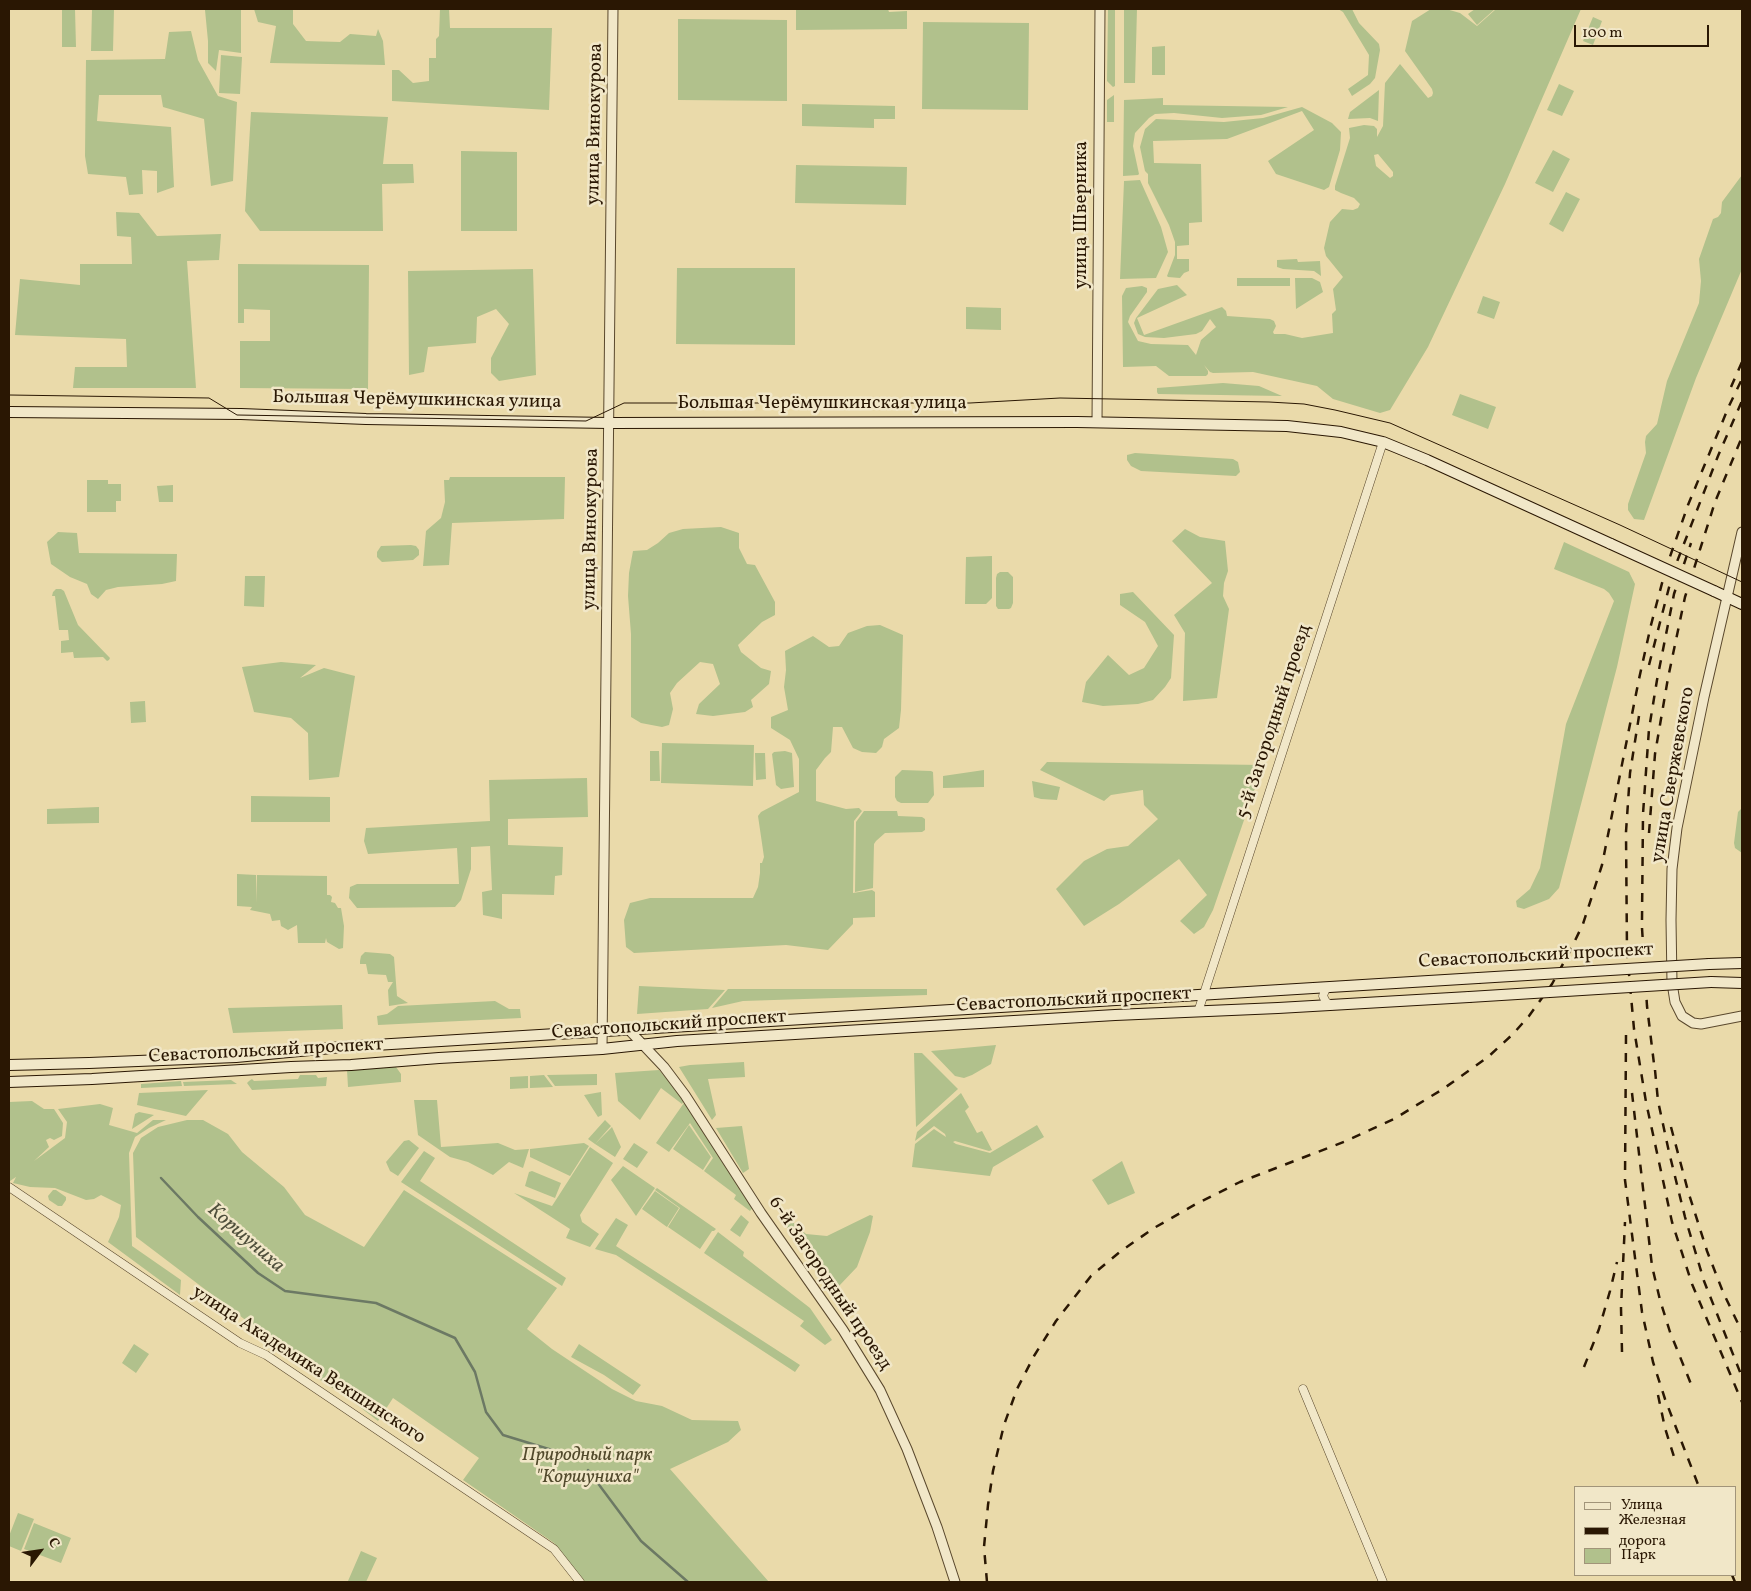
<!DOCTYPE html>
<html>
<head>
<meta charset="utf-8">
<style>
  body { margin:0 }
  #map { position:relative; width:1751px; height:1591px; overflow:hidden; background:#eadaaa; font-family:Vollkorn,serif }
  canvas { display:block }
  .frame { position:absolute; inset:0; border:10px solid #2a1703; pointer-events:none }
  .legend { position:absolute; left:1574px; top:1486px; width:162px; height:90px; box-sizing:border-box; background:#f1e7c8; border:1px solid #a19479; margin:0; padding:6px 9px; list-style:none; font-size:15px; color:#2a1703 }
  .legend li { display:flex; align-items:center; gap:10px; height:25px }
  .legend b { width:25px; border:1px solid #a19479 }
  .north { position:absolute; left:15px; top:1526px; width:50px; height:50px; -webkit-text-stroke:4px #f1e7c8; paint-order:stroke; rotate:59deg; font-size:14px; font-weight:700; line-height:20px; text-align:center; color:#2a1703 }
  .north::after { content:''; display:block; margin:auto; width:18px; height:22px; background:#2a1703; clip-path:polygon(50% 0,100% 100%,50% 72%,0 100%) }
  .scale { position:absolute; left:1574px; top:25px; width:135px; height:22px; box-sizing:border-box; border:2px solid #2a1703; border-top:0; padding-left:6px; font-size:15px; line-height:18px; white-space:nowrap; color:#2a1703; -webkit-text-stroke:4px #f1e7c8; paint-order:stroke }
</style>
</head>
<body>
<div id="map">
<canvas width="1751" height="1591"></canvas>
<div class="frame"></div>
<ul class="legend">
<li><b style="height:6px;background:#f1e7c8"></b>Улица</li>
<li><b style="height:6px;background:#2a1703"></b>Железная дорога</li>
<li><b style="height:14px;background:#b1c18c"></b>Парк</li>
</ul>
<div class="north">С</div>
<div class="scale">100 m</div>
</div>
<script>
const g = document.querySelector('canvas').getContext('2d');
g.lineJoin = 'round';
function paint(path, color) { g.fillStyle = color; g.fill(path, 'evenodd'); }
const poly = rows => new Path2D(rows.map(r => 'M' + r).join(''));
function stroke(path, color, width, dash) { g.strokeStyle = color; g.lineWidth = width; g.lineCap = dash ? 'butt' : 'round'; g.setLineDash(dash || []); g.stroke(path); }
function write(font, color, halo, rows, align = 'center') {
  g.font = font + ' Vollkorn,serif'; g.lineWidth = 5; g.setLineDash([]); g.textBaseline = 'middle'; g.strokeStyle = halo; g.fillStyle = color; for (const [text, x, y, turn = 0] of rows) {
    g.save(); g.translate(x, y); g.rotate((+turn || 0) * Math.PI / 180); g.textAlign = isNaN(turn) ? turn : align; if (halo) g.strokeText(text, 0, 0); g.fillText(text, 0, 0); g.restore();
  }
}
const green = poly([
  [62,9,75,9,76,47,62,47],
  [92,9,114,9,113,51,91,51],
  [241,9,241,53,219,50,216,71,208,63,208,41,205,10],
  [254,9,293,9,293,24,306,41,340,42,350,34,376,36,378,29,383,41,385,65,270,63,276,26,258,22],
  [440,9,449,9,450,28,552,28,549,110,392,101,392,70,399,70,413,83,429,81,429,58,436,58,436,39,439,36],
  [812,9,888,9,889,12,907,11,907,29,796,30,796,10,811,10],
  [1108,9,1115,9,1115,86,1113,87,1107,81],
  [1124,9,1137,9,1135,83,1124,83],
  [1338,9,1352,9,1359,23,1379,44,1380,50,1375,78,1370,84,1352,96,1348,89,1368,75,1369,55,1343,12],
  [1431,9,1446,9,1460,13,1477,26,1496,9,1581,9,1505,184,1428,347,1390,410,1380,413,1333,399,1317,386,1253,372,1213,373,1210,372,1204,365,1208,371,1208,374,1206,376,1169,376,1156,366,1123,367,1122,296,1126,288,1142,286,1147,288,1147,292,1130,316,1128,322,1138,341,1151,344,1188,345,1196,355,1201,340,1216,327,1210,319,1202,331,1196,334,1164,338,1145,337,1138,334,1134,323,1136,318,1158,289,1177,285,1187,295,1137,318,1144,335,1222,307,1226,311,1227,316,1270,319,1274,321,1276,326,1273,332,1274,334,1285,334,1302,338,1333,333,1332,314,1336,310,1333,289,1343,277,1326,256,1324,248,1330,222,1342,209,1353,210,1358,208,1360,204,1354,198,1341,193,1335,190,1335,186,1350,138,1349,128,1364,125,1374,126,1377,129,1377,137,1383,126,1385,83,1400,64,1428,98,1432,96,1433,93,1432,89,1405,51,1412,21],
  [1378,154,1393,172,1393,176,1390,178,1376,166,1374,155],
  [1475,9,1495,9,1477,25,1468,14],
  [1593,17,1602,21,1593,45,1583,41],
  [678,19,787,20,787,101,678,100],
  [923,22,1029,23,1028,110,922,109],
  [191,31,198,60,218,96,237,102,233,181,211,186,204,119,163,107,161,95,99,95,97,121,171,127,174,187,157,193,157,171,142,170,143,194,129,195,126,177,88,174,85,156,86,60,165,59,169,32],
  [1165,46,1165,75,1152,75,1152,47],
  [221,55,242,57,240,94,219,93],
  [1559,84,1574,91,1562,116,1547,110],
  [1379,90,1378,121,1370,118,1348,119,1350,112],
  [1114,95,1114,122,1107,122,1107,100],
  [1163,98,1163,105,1288,107,1261,115,1222,118,1174,113,1155,114,1149,118,1135,133,1133,146,1139,174,1138,175,1123,176,1124,100],
  [802,104,895,106,895,119,874,119,874,128,802,126],
  [1302,107,1332,123,1341,132,1340,150,1329,187,1324,190,1276,174,1268,161,1314,130,1302,111,1227,139,1153,141,1154,163,1201,164,1202,222,1189,223,1189,245,1177,246,1177,259,1189,259,1189,271,1184,273,1180,278,1168,277,1167,276,1175,255,1175,242,1169,225,1148,183,1148,174,1145,171,1140,147,1145,129,1156,119,1224,122,1263,118],
  [251,112,388,117,383,164,413,164,414,183,382,184,383,231,260,231,245,211],
  [1553,150,1570,159,1553,192,1535,183],
  [461,151,517,152,517,231,461,231],
  [796,165,907,167,906,205,795,203],
  [1742,175,1742,269,1696,378,1644,520,1634,519,1628,510,1628,504,1646,453,1645,442,1646,436,1657,424,1667,381,1699,303,1701,281,1699,259,1713,219,1718,217,1721,213,1722,202],
  [1140,180,1161,227,1168,252,1156,278,1120,279,1124,181],
  [1566,192,1580,199,1563,232,1549,224],
  [116,212,139,213,157,236,221,234,219,260,187,261,196,388,73,388,75,367,127,367,126,339,15,335,20,279,80,285,80,264,132,264,131,237,117,236],
  [1297,259,1298,262,1320,261,1321,276,1314,271,1283,269,1277,267,1277,260],
  [238,264,369,265,368,389,240,388,240,341,270,341,270,310,244,309,244,323,238,323],
  [677,268,795,268,795,345,676,344],
  [533,269,536,375,499,381,491,373,491,358,509,324,496,309,477,317,476,343,428,347,424,372,409,375,408,271],
  [1237,278,1290,278,1290,286,1237,286],
  [1312,278,1320,282,1323,292,1296,309,1295,278],
  [1483,296,1500,302,1494,319,1477,313],
  [966,307,1001,308,1001,330,966,329],
  [1223,383,1259,386,1282,396,1158,394,1157,392,1157,388],
  [1460,394,1496,407,1488,429,1452,415],
  [1135,453,1233,459,1238,462,1240,472,1236,476,1141,471,1131,466,1127,460,1127,455],
  [450,477,565,477,564,519,452,523,449,565,423,566,426,531,441,518,445,502,444,480,449,480],
  [87,480,108,480,108,484,121,484,121,501,116,501,116,512,87,512],
  [173,485,173,502,159,502,157,486],
  [721,527,739,533,739,548,747,564,755,565,775,602,775,615,762,622,738,645,741,652,761,668,771,671,769,684,751,700,753,707,745,712,713,716,696,714,699,704,720,684,713,664,700,662,677,683,670,693,673,709,669,725,662,727,641,723,631,717,631,634,628,596,629,573,633,551,647,550,658,543,669,533,683,529],
  [1185,529,1200,537,1225,541,1228,571,1224,583,1223,596,1229,609,1217,698,1183,701,1185,633,1174,615,1212,583,1172,541],
  [58,532,77,533,79,553,177,554,176,581,162,584,118,587,106,590,98,599,91,594,87,584,70,577,51,564,47,542],
  [1564,542,1629,572,1635,584,1617,667,1559,888,1549,899,1524,909,1517,907,1516,901,1530,889,1540,868,1566,724,1614,601,1609,593,1604,589,1554,569],
  [411,545,416,546,419,550,419,555,413,560,382,562,377,557,377,552,381,546],
  [992,556,992,598,986,604,965,604,966,557],
  [1000,572,1008,572,1013,577,1013,603,1011,608,1009,609,998,609,996,606,996,578,997,574],
  [245,576,265,576,264,607,244,606],
  [56,589,61,589,64,591,78,625,110,658,109,660,107,661,103,657,74,658,73,652,61,653,61,641,69,640,68,630,59,630,55,596,52,596,53,592],
  [1133,592,1174,635,1171,678,1165,687,1153,700,1138,704,1103,706,1082,702,1086,682,1108,655,1129,675,1144,668,1158,646,1145,622,1120,605,1120,594],
  [880,625,903,635,901,710,899,728,884,739,882,747,876,753,862,752,853,748,842,727,833,727,831,752,825,758,816,770,816,801,846,809,859,808,862,811,854,821,853,893,872,890,875,892,875,917,853,918,853,924,828,950,786,945,634,953,626,947,624,920,630,903,650,898,753,898,758,887,760,873,760,863,762,863,764,857,758,816,761,812,799,792,799,759,790,740,771,728,771,717,788,710,784,687,786,670,785,651,813,636,829,647,839,646,848,633,867,626],
  [281,662,316,665,300,678,324,668,355,676,339,777,309,780,308,733,291,718,254,712,242,667],
  [145,701,146,722,131,723,130,702],
  [662,743,754,745,753,786,661,783],
  [650,751,659,751,660,781,650,781],
  [785,751,792,753,794,787,781,789,776,785,772,754,774,752],
  [755,753,765,753,766,779,756,780],
  [1047,762,1263,765,1213,910,1204,927,1194,934,1180,921,1207,895,1179,859,1119,904,1084,926,1056,889,1084,861,1107,849,1128,846,1158,819,1144,805,1143,790,1111,795,1104,801,1040,770],
  [902,770,931,771,933,772,934,795,928,803,901,803,897,801,895,797,895,777],
  [984,770,984,787,943,788,943,776],
  [587,778,588,817,508,819,508,845,563,847,562,875,555,876,554,895,502,894,502,919,483,915,482,892,492,890,490,846,471,847,471,869,461,900,455,907,357,908,349,898,350,887,357,884,459,884,457,848,368,854,364,841,366,828,490,821,489,780],
  [1032,781,1060,787,1057,800,1041,799,1034,797],
  [251,796,330,797,330,822,251,822],
  [99,807,99,823,47,824,47,809],
  [1742,808,1742,853,1735,848,1734,843,1738,812],
  [864,811,897,811,898,816,922,817,925,819,925,830,922,832,885,833,876,841,874,844,873,888,855,892,856,822],
  [237,874,256,875,256,903,257,875,327,876,327,895,330,895,332,897,331,902,335,903,338,908,341,908,344,926,343,948,339,949,327,942,326,938,325,943,298,943,297,925,288,930,281,926,280,920,272,921,270,914,250,910,252,907,237,906],
  [365,952,390,954,394,957,397,996,408,1003,389,1006,388,990,393,982,388,982,386,975,368,974,366,964,360,964,360,961,361,956],
  [639,986,725,990,708,1009,637,1014],
  [728,989,927,989,927,995,743,1001,712,1008],
  [495,1001,509,1009,520,1009,521,1018,378,1025,377,1016,387,1014,398,1006],
  [342,1005,343,1029,233,1033,228,1008],
  [996,1045,991,1064,972,1075,964,1078,955,1076,931,1051],
  [914,1053,922,1053,958,1089,916,1127],
  [744,1062,745,1077,708,1079,716,1115,712,1120,679,1067,690,1065],
  [396,1067,401,1074,401,1082,348,1087,347,1070],
  [659,1070,685,1099,682,1104,661,1088,640,1120,618,1101,615,1073],
  [597,1074,597,1085,555,1086,547,1075],
  [300,1075,316,1075,318,1078,327,1077,326,1086,252,1090,247,1083,249,1081,252,1079,254,1081,298,1079],
  [544,1075,553,1087,530,1088,530,1076],
  [528,1076,528,1088,510,1089,510,1077],
  [231,1080,237,1084,184,1086,183,1082],
  [181,1081,182,1086,141,1088,141,1084],
  [208,1090,186,1116,137,1105,139,1093],
  [601,1092,602,1115,598,1117,584,1095],
  [961,1093,969,1107,965,1111,977,1133,982,1131,992,1150,989,1151,955,1141,953,1142,956,1144,990,1153,1037,1125,1044,1137,993,1167,990,1176,912,1167,915,1144,934,1129,946,1137,945,1134,934,1126,915,1141,917,1132],
  [414,1100,437,1100,441,1147,498,1143,515,1150,529,1149,523,1168,509,1162,493,1175,468,1162,450,1157,418,1135],
  [686,1100,754,1206,750,1211,734,1199,736,1195,704,1171,713,1158,690,1123,669,1152,656,1143],
  [32,1101,44,1109,54,1109,63,1123,62,1136,54,1140,50,1138,46,1140,49,1147,34,1161,65,1138,67,1122,58,1109,100,1104,113,1108,109,1125,137,1133,153,1120,166,1120,149,1128,135,1137,129,1153,132,1246,181,1280,180,1295,108,1242,119,1217,121,1205,101,1195,94,1199,86,1200,55,1188,30,1187,13,1183,16,1177,10,1181,9,1180,9,1102],
  [139,1112,154,1115,132,1129,135,1114],
  [187,1120,203,1120,228,1134,242,1152,284,1187,305,1215,364,1247,404,1190,557,1288,527,1329,552,1349,612,1389,636,1401,662,1406,692,1420,738,1421,741,1430,728,1442,670,1469,769,1582,585,1582,554,1543,463,1480,479,1458,393,1398,378,1421,348,1398,317,1378,318,1375,136,1237,133,1153,141,1138,158,1127],
  [605,1120,611,1126,595,1144,588,1139],
  [689,1125,711,1157,703,1170,673,1149],
  [742,1126,749,1169,743,1173,716,1128],
  [612,1127,621,1147,615,1157,595,1144],
  [409,1140,419,1148,398,1176,390,1171,386,1162,404,1141],
  [584,1143,589,1146,570,1176,530,1157,530,1149],
  [634,1143,648,1152,637,1168,623,1159],
  [590,1147,613,1163,580,1215,582,1222,599,1234,590,1247,566,1238,570,1229,514,1193,552,1206],
  [424,1151,435,1158,420,1181,566,1278,562,1286,401,1182],
  [1122,1161,1135,1193,1108,1205,1092,1180],
  [623,1166,655,1188,636,1216,611,1180],
  [532,1171,561,1183,555,1198,525,1186,529,1172],
  [657,1188,716,1229,714,1231,712,1231,700,1249,668,1227,680,1208,655,1190],
  [53,1190,56,1190,66,1197,66,1200,62,1206,58,1206,49,1200,48,1196],
  [655,1191,679,1208,667,1227,642,1209],
  [741,1215,749,1222,740,1237,730,1230],
  [870,1215,873,1216,870,1232,857,1267,839,1286,823,1280,783,1221,788,1218,806,1234,827,1236],
  [616,1218,628,1225,616,1246,800,1365,795,1372,616,1255,595,1249],
  [718,1232,744,1252,743,1256,810,1308,832,1340,825,1345,800,1326,804,1321,704,1253],
  [134,1344,149,1354,136,1373,122,1363],
  [579,1344,641,1385,633,1395,604,1375,571,1357],
  [18,1513,34,1519,21,1551,9,1546,9,1536],
  [34,1523,71,1538,61,1563,24,1549],
  [361,1551,377,1558,366,1582,350,1582,348,1581]
]);
const stream = poly([
  [161,1178,198,1217,258,1273,285,1291,376,1303,455,1338,475,1372,486,1412,503,1435,552,1450],
  [588,1470,641,1541,688,1582]
]);
const minor = poly([
  [1330,987,1325,990,1323,996,1326,1002,1332,1005],
  [1198,1012,1383,442],
  [9,1187,240,1343,266,1355,554,1549,580,1582],
  [1303,1389,1383,1582]
]);
const tertiary = poly([
  [1097,422,1100,9],
  [1742,532,1704,697,1677,828,1672,869,1671,920,1672,983,1675,1002,1682,1016,1693,1023,1701,1024,1742,1016],
  [629,1030,664,1067,685,1095,761,1213,843,1330,880,1390,907,1449,937,1527,955,1582],
  [602,1049,613,9]
]);
const secondary = poly([
  [9,412,241,414,366,419,609,423,1077,422,1287,426,1341,432,1383,442,1427,460,1611,544],
  [1714,591,1742,604],
  [1709,964,1742,963],
  [1711,982,1742,983],
  [9,1065,89,1063,236,1057,342,1047,1478,978],
  [9,1082,92,1079,291,1067,351,1065,439,1058,602,1049,677,1041,1115,1015,1278,1008,1469,997]
]);
const tram = poly([
  [9,395,209,398,237,415,586,421,624,403,970,403,1060,398,1269,402,1304,404,1335,410,1390,423,1620,525,1742,582]
]);
const rail = poly([
  [1731,387,1742,362],
  [1649,665,1673,572,1718,456,1742,401],
  [1639,716,1630,773,1626,832,1627,952,1634,1029,1646,1102,1672,1222,1692,1284,1742,1402],
  [1649,833,1655,754,1668,678,1685,597,1715,502,1742,437],
  [1642,920,1643,814,1649,729,1657,680,1674,594,1691,543],
  [1642,928,1647,1006,1654,1064],
  [1626,1035,1625,1180,1642,1312,1653,1362,1665,1399,1699,1487],
  [1655,1070,1658,1101,1669,1152,1685,1217,1704,1281,1742,1377],
  [1632,1093,1652,1266,1660,1300,1670,1332,1691,1384],
  [1671,1127,1688,1191,1707,1251,1723,1292,1742,1332],
  [1622,1352,1621,1308,1625,1222],
  [1584,1367,1599,1329,1610,1291,1617,1262],
  [1658,1395,1665,1428,1675,1460],
  [1732,1575,1735,1582],
  [987,1582,984,1547,988,1505,993,1471,1004,1425,1017,1389,1034,1356,1056,1321,1091,1276,1121,1251,1154,1228,1196,1204,1240,1182,1346,1141,1394,1119,1443,1089,1488,1057,1513,1034,1529,1016,1552,984,1569,953,1583,924,1602,865,1639,679,1651,625,1666,568,1688,505,1729,406,1742,379]
]);
const secondaryBridge = poly([
  [1611,544,1714,591],
  [1478,978,1709,964],
  [1469,997,1711,982]
]);
const streetNames = [
  ["улица Винокурова",596,124,-89],
  ["улица Шверника",1083,215,-90],
  ["Большая Черёмушкинская улица",417,401,1],
  ["Большая Черёмушкинская улица",822,405],
  ["улица Винокурова",592,529,-89],
  ["5-й Загородный проезд",1275,722,-72],
  ["улица Свержевского",1674,775,-80],
  ["Севастопольский проспект",1536,957,-3],
  ["Севастопольский проспект",1074,1001,-3],
  ["Севастопольский проспект",669,1026,-4],
  ["Севастопольский проспект",266,1052,-3],
  ["6-й Загородный проезд",829,1284,56],
  ["улица Академика Векшинского",308,1366,33]
];
const parkNames = [
  ["Природный парк",587,1457],
  ["\"Коршуниха\"",587,1479]
];
const waterNames = [
  ["Коршуниха",245,1239,41]
];
paint(green, '#b1c18c');
stroke(stream, '#6c7964', 2.5);
stroke(minor, '#5a482d', 9);
stroke(tertiary, '#5a482d', 11);
stroke(secondary, '#2a1703', 12);
stroke(minor, '#f1e7c8', 8);
stroke(tertiary, '#f1e7c8', 9);
stroke(secondary, '#f1e7c8', 10);
stroke(tram, '#2a1703', 1);
stroke(rail, '#2a1703', 2.5, [9, 9]);
stroke(secondaryBridge, '#2a1703', 12, []);
stroke(secondaryBridge, '#f1e7c8', 10);
write('19px', '#2a1703', '#f1e7c8', streetNames);
write('italic 19px', '#524a2c', '#f1e7c8', parkNames);
write('italic 20px', '#50503c', '#f1e7c8', waterNames);
</script>
</body>
</html>
